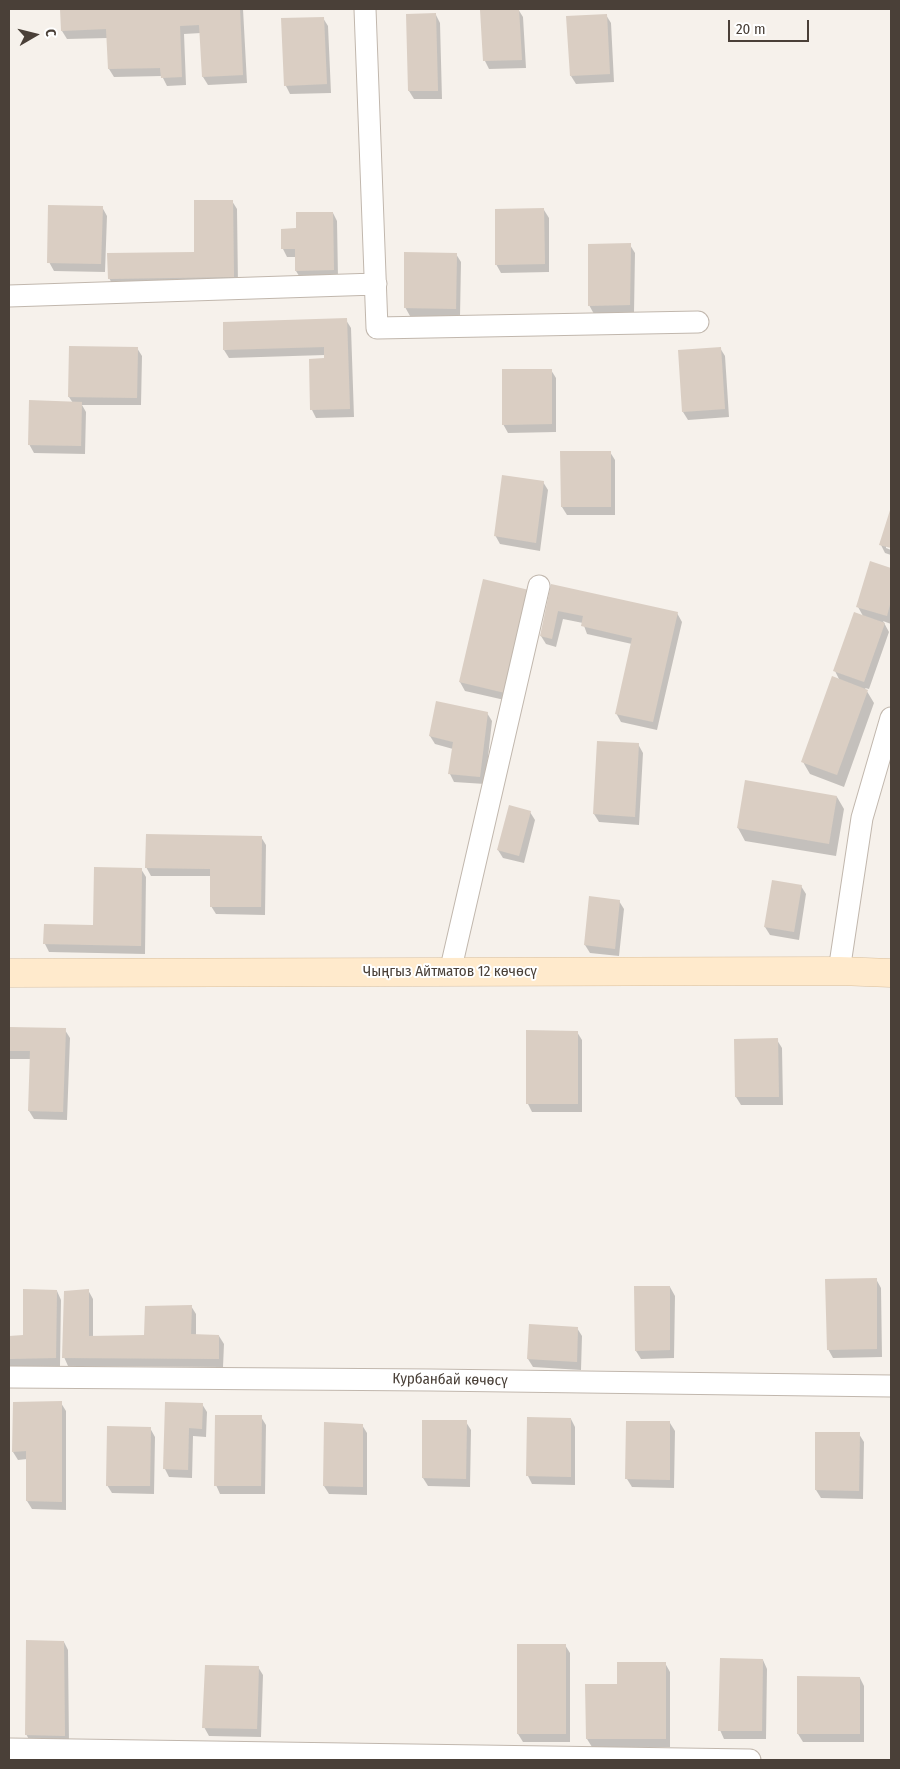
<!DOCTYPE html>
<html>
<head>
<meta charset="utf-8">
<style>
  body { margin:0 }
  #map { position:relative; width:900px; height:1769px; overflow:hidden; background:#f6f1eb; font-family:"Fira Sans Condensed",sans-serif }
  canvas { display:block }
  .frame { position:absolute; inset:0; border:10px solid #4a4038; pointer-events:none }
  .north { position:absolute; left:10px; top:10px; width:50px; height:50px; -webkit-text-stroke:4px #fff; paint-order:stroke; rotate:82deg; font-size:14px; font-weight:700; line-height:20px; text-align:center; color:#4a4038 }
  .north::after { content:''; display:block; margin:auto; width:18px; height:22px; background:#4a4038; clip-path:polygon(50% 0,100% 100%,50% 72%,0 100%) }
  .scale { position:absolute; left:728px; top:20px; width:81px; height:22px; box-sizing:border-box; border:2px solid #4a4038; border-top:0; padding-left:6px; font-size:15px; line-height:18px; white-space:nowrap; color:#4a4038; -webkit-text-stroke:4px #fff; paint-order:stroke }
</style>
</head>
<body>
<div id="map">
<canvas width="900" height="1769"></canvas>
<div class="frame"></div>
<div class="north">С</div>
<div class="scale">20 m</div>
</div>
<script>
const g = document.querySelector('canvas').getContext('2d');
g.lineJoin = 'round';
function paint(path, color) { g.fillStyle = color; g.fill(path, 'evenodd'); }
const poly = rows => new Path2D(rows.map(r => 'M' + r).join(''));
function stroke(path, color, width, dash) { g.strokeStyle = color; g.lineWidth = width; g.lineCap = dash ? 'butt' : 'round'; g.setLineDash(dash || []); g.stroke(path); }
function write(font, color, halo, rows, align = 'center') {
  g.font = font + ' "Fira Sans Condensed",sans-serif'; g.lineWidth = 4; g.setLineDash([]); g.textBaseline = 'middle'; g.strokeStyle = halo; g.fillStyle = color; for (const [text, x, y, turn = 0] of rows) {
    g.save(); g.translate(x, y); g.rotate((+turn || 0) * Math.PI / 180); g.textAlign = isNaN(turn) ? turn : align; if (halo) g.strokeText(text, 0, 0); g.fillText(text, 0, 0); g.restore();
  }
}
const shadow = poly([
  [61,9,243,9,247,83,208,85,203,77,201,33,184,34,186,85,167,86,162,76,114,77,109,69,108,38,67,39,62,31],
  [518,9,523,17,526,68,489,69,485,61,482,11],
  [407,15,436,15,440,23,442,99,414,99,409,91],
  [606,15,611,23,614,82,576,84,571,76],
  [323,18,328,26,331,93,290,94,286,86,282,19],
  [232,201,237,209,238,285,114,287,109,278,196,253],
  [102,207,107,216,105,272,54,271,49,262],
  [544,210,549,218,549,272,501,273,496,264],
  [333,213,337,221,338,278,301,279,296,271,296,257,287,257,283,249,282,230,297,230],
  [630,245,635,253,634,313,594,314,589,305],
  [456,254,461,262,460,317,410,316,405,307],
  [346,320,351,328,354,417,316,418,312,410,310,360,326,359,325,355,229,358,224,350],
  [137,348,142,356,141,405,82,405,86,412,85,454,34,453,29,444,73,403,69,397],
  [720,348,725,356,729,417,688,420,683,412],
  [551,370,556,378,556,432,508,433,503,424],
  [610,452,615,460,615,515,567,515,562,507],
  [543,482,548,490,540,551,500,544,495,535],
  [891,510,891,547,886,545,886,548,891,550,891,555,885,553,881,545],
  [871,563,891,569,891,624,883,621,889,632,869,689,865,688,874,703,844,787,810,774,803,762,840,681,835,671,863,616,858,607],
  [552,586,677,613,682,622,657,730,621,722,616,713,632,644,587,634,583,623,563,619,556,647,546,644,541,636],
  [528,591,509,701,465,691,460,682],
  [487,713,492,721,485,784,454,782,450,774,453,749,435,744,430,736],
  [598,742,638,744,643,753,639,825,599,822,594,814],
  [746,781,837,797,844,809,836,856,745,841,738,828],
  [530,812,535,820,524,863,503,858,498,850],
  [261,837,266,845,265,915,216,914,211,906,212,876,151,876,146,867],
  [141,869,146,877,145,954,49,952,45,944,94,926],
  [801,886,806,894,799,940,770,935,765,927],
  [619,901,624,909,619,956,590,953,585,945],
  [9,1028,65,1030,70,1038,67,1120,34,1119,29,1111,31,1059,9,1059],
  [577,1032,582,1040,582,1112,532,1112,528,1104],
  [777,1040,782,1048,783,1105,741,1105,736,1097,735,1041],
  [876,1279,881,1288,882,1357,833,1358,828,1349],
  [670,1287,675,1296,674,1358,641,1359,636,1351],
  [88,1290,93,1299,93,1337,145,1336,191,1306,196,1314,196,1336,219,1336,224,1344,223,1367,68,1366,64,1357],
  [57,1291,61,1300,60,1366,9,1367,9,1337,24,1337],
  [577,1328,582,1336,581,1370,533,1367,528,1359],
  [61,1403,66,1411,66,1510,32,1509,27,1501,27,1459,18,1460,13,1452],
  [202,1404,207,1412,206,1437,193,1436,192,1478,169,1477,165,1469],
  [261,1417,266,1425,265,1494,220,1494,216,1485],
  [571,1419,575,1427,575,1485,532,1484,528,1476],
  [423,1421,466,1422,471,1430,470,1487,428,1486,423,1478],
  [628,1422,670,1423,675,1431,674,1488,632,1487,627,1479],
  [325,1424,362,1425,367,1433,367,1495,329,1494,324,1486],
  [150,1428,155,1437,154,1494,112,1493,107,1485],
  [859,1434,864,1442,863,1499,821,1498,816,1490],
  [64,1642,68,1650,69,1744,31,1743,26,1734],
  [565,1645,570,1653,570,1742,523,1742,518,1734],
  [763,1660,767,1669,766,1739,724,1739,720,1730],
  [665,1663,670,1672,670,1747,592,1747,587,1739,618,1685],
  [258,1667,263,1675,261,1737,209,1736,204,1727],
  [798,1678,860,1678,864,1686,864,1742,803,1742,798,1734]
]);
const building = poly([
  [60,9,240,9,243,75,202,77,199,25,180,26,182,77,161,78,160,68,108,69,106,29,61,31],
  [519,9,522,60,483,61,480,10],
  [436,13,438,91,408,91,406,14],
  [607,14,610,74,570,76,566,16],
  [324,17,327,84,284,86,281,18],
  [194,200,233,200,234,277,108,279,107,253,194,252],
  [48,205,103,206,101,264,47,263],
  [544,208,545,264,495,265,495,209],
  [296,212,333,212,334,270,295,271,295,249,281,249,281,229,296,228],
  [631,243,630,305,588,306,588,244],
  [404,252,457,253,456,309,404,308],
  [347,318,350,409,310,410,309,359,324,358,324,347,223,350,223,322],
  [69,346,138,347,137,398,68,397],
  [721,347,725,409,682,412,678,350],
  [502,369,552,369,552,424,502,425],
  [29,400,82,402,81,446,28,445],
  [560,451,611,451,611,507,561,507],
  [502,475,544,481,536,543,494,536],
  [891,507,891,548,879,545],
  [870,561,891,568,891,601,887,616,856,607],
  [483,579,529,590,505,693,459,682],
  [551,584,678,612,653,722,615,714,632,638,581,626,583,616,558,611,552,639,540,636],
  [854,612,885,623,864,682,833,671],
  [832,676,868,690,837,775,801,762],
  [436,701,488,712,480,777,448,774,453,742,429,736],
  [597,741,639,743,635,817,593,814],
  [745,780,837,796,829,844,737,828],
  [509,805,531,811,519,856,497,850],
  [146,834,262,836,261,907,210,907,210,869,145,868],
  [94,867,142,868,141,946,43,944,44,924,93,925],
  [772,880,802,885,794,932,764,927],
  [589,896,620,900,615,949,584,945],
  [9,1027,66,1028,63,1112,28,1111,30,1051,9,1051],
  [526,1030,578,1031,578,1104,526,1104],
  [778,1038,779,1097,735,1097,734,1039],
  [877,1278,877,1349,827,1350,825,1279],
  [634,1286,670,1286,670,1350,635,1351],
  [23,1289,57,1290,56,1358,9,1359,9,1336,23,1335],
  [89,1289,89,1336,144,1335,145,1306,192,1305,191,1334,219,1335,219,1359,62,1358,64,1291],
  [529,1324,578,1327,577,1362,527,1359],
  [62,1401,62,1502,26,1501,26,1451,12,1452,13,1402],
  [165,1402,203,1403,202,1429,189,1428,188,1470,163,1469],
  [215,1415,262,1415,261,1486,214,1486],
  [527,1417,571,1418,571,1477,526,1476],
  [422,1420,467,1420,466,1479,422,1478],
  [626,1421,670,1421,670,1480,625,1479],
  [324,1422,363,1424,363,1487,323,1486],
  [107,1426,151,1427,150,1486,106,1486],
  [815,1432,860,1432,859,1491,815,1490],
  [26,1640,64,1641,65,1736,25,1735],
  [517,1644,566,1644,566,1734,517,1734],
  [720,1658,763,1659,762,1731,718,1731],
  [617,1662,666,1662,666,1739,586,1739,585,1684,617,1684],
  [205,1665,259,1666,257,1729,202,1728],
  [797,1676,860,1677,860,1734,797,1734]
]);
const minor = poly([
  [365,9,377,328,698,322],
  [9,296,376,284],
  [839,971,862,818,891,718],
  [450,972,539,586],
  [9,1377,431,1380,891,1386],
  [9,1749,750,1760]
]);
const secondary = poly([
  [9,973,839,971,891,973]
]);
const streetNames = [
  ["Чыңгыз Айтматов 12 көчөсү",450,972],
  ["Курбанбай көчөсү",450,1380,1]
];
paint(shadow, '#0003');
paint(building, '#dacec3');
stroke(minor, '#c1b7ad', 23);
stroke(secondary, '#d9bf9d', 29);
stroke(minor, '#fff', 21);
stroke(secondary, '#ffeacc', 28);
write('15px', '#4a4038', '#fff', streetNames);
</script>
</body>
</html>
